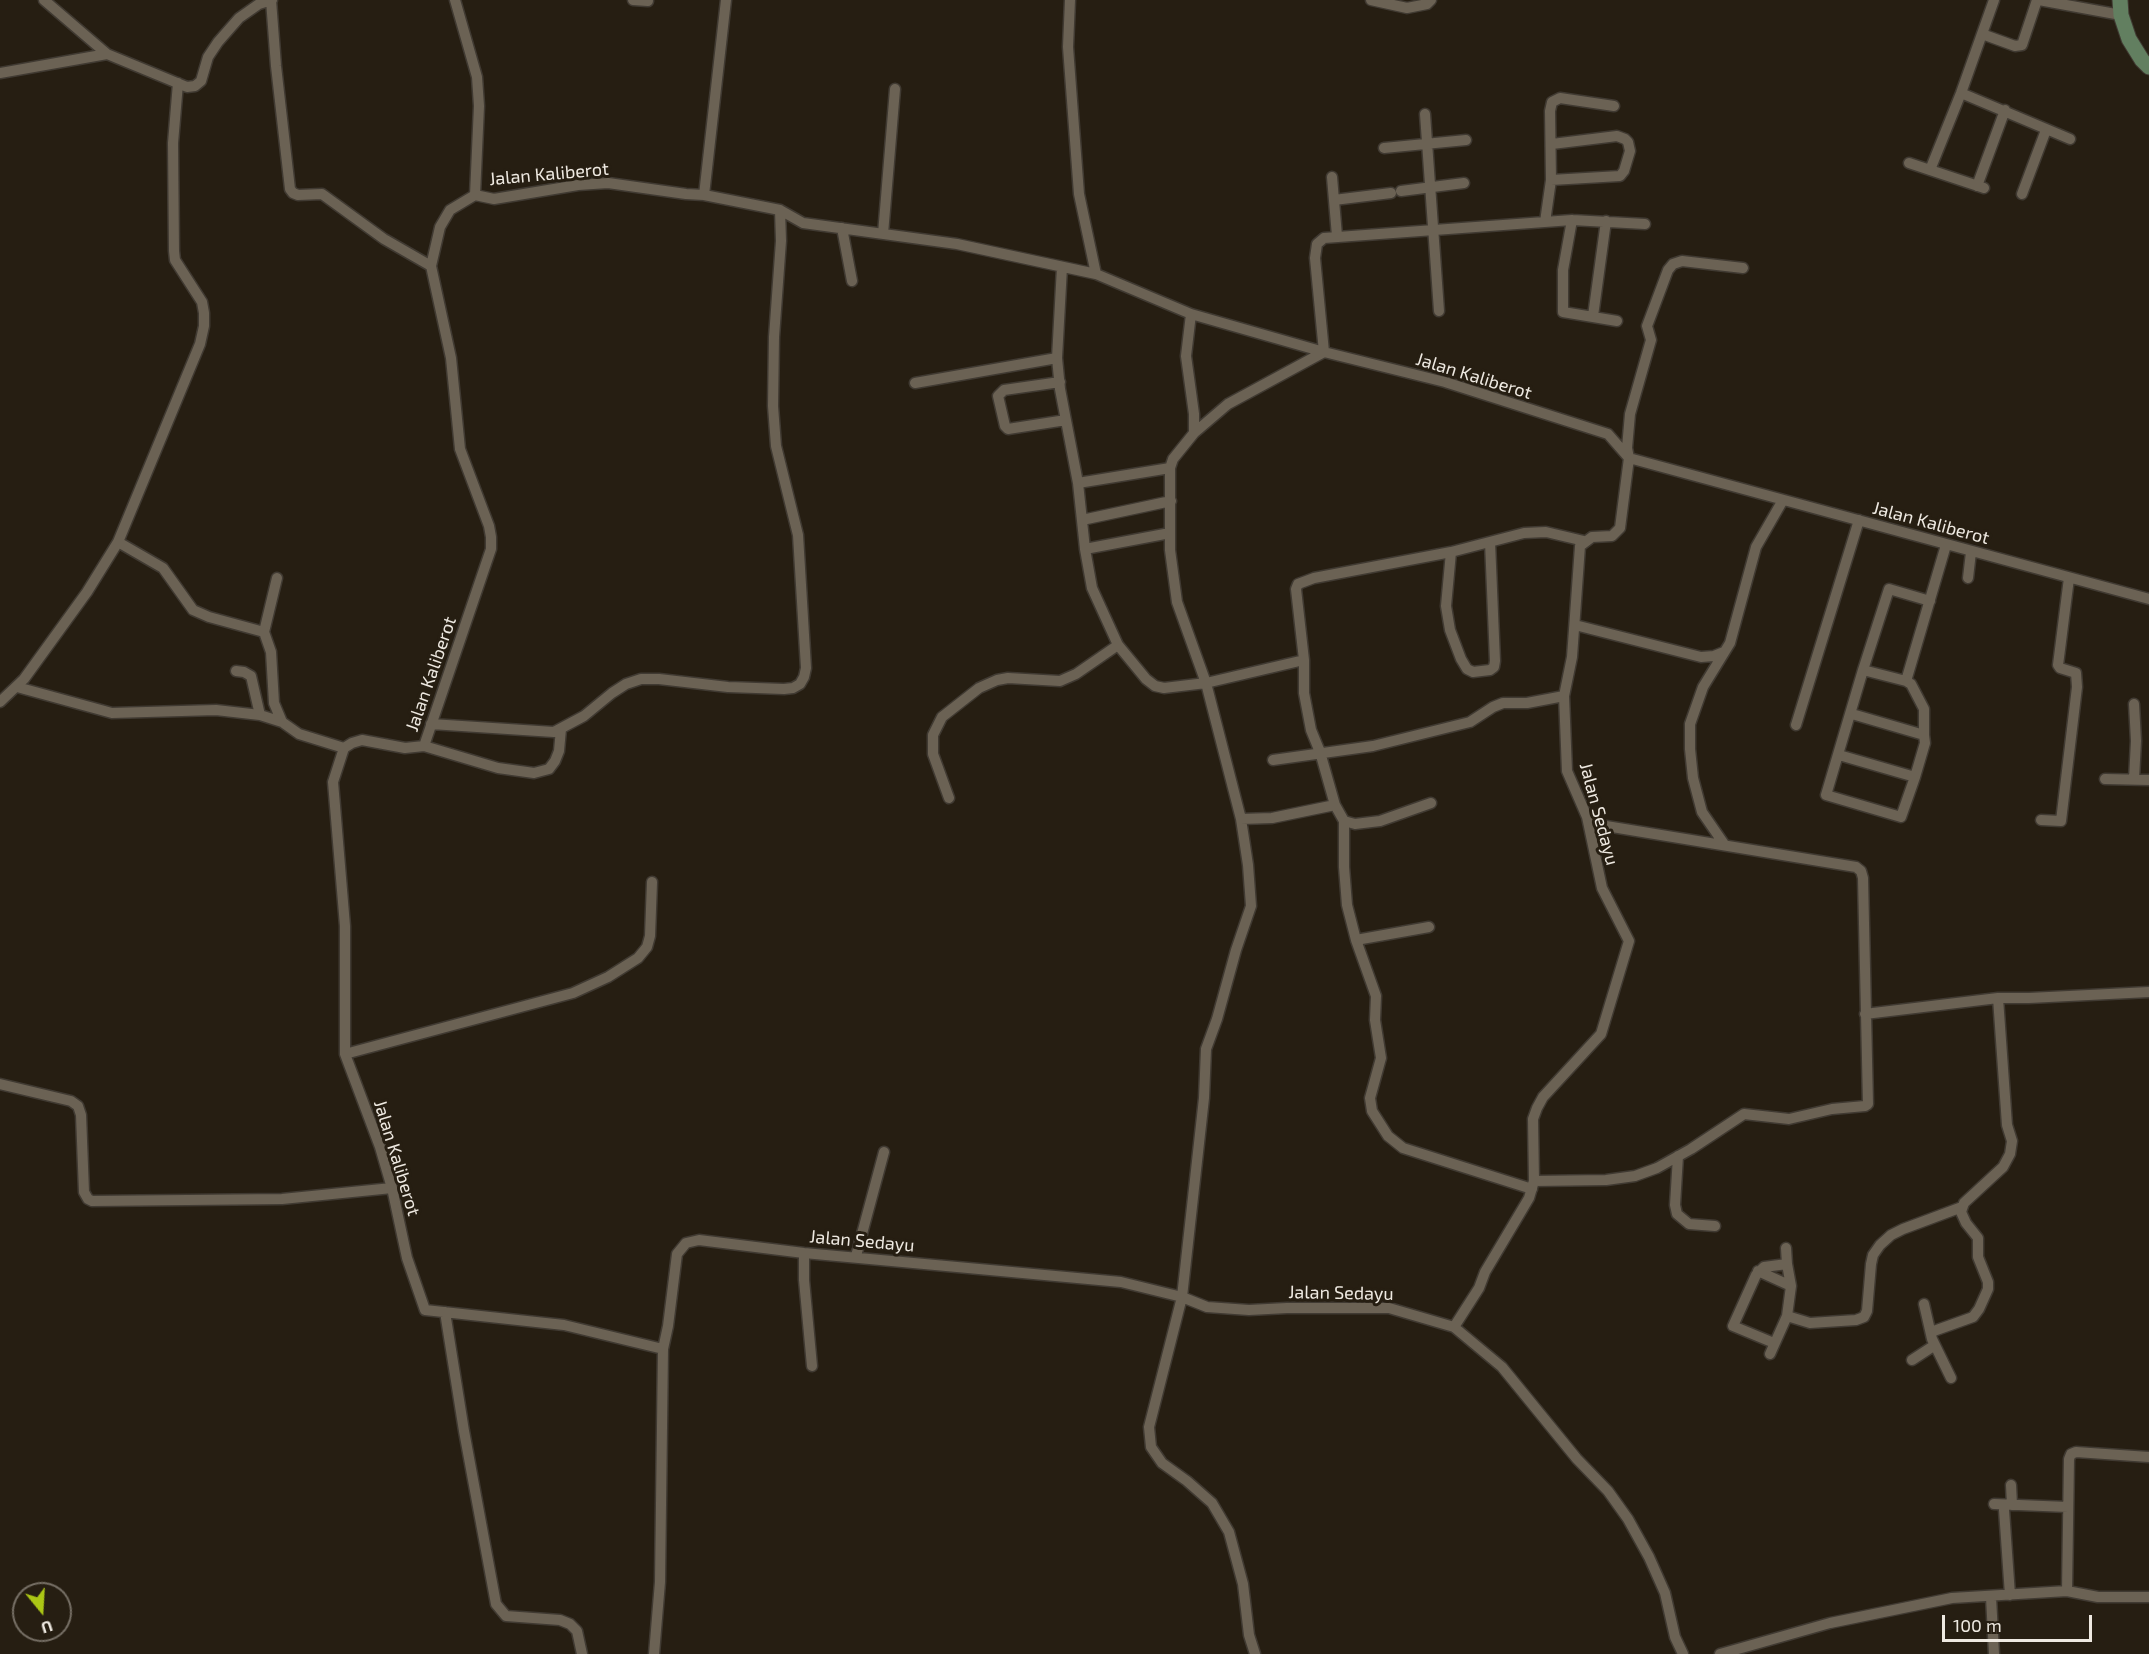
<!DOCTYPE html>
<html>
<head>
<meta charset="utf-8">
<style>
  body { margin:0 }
  #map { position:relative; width:2149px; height:1654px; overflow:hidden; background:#261e12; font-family:"Exo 2",sans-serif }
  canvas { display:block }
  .north { position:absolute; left:12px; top:1582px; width:60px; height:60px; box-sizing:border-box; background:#261e12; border:2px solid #766f65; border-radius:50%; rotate:162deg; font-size:16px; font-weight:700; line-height:24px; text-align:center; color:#eee9e1 }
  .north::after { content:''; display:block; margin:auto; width:21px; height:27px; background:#abc615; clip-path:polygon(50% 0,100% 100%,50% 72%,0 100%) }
  .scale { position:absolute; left:1942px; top:1615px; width:150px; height:27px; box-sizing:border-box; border:3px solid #eee9e1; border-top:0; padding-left:8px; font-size:18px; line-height:21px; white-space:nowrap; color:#eee9e1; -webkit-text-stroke:4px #261e12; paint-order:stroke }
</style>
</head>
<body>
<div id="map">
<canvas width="2149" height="1654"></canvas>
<div class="north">U</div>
<div class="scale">100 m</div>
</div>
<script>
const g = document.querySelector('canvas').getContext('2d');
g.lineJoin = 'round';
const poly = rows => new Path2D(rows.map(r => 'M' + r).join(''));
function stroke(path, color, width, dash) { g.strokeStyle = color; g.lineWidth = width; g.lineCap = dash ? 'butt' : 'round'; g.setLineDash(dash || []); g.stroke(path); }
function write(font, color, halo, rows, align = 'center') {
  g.font = font + ' "Exo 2",sans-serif'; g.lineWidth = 6; g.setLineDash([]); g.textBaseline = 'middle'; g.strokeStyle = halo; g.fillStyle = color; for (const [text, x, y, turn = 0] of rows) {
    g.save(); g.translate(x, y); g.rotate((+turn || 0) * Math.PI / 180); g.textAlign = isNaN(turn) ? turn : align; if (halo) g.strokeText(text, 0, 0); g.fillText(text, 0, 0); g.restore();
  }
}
const minor = poly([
  [44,0,107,54,187,87,195,86,201,81,208,57,218,42,239,18,259,4,272,0],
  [271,0,276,66,290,189,293,193,298,195,322,194,384,239,431,266],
  [455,0,477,77,479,106,475,195],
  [633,0,648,1],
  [1070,0,1068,47,1079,194,1096,274],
  [1371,0,1407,8,1427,4,1431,0],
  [2039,0,2121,15],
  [1982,34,2015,46,2022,45,2037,0],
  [0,73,107,54],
  [1961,93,2070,139],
  [1425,114,1439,311],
  [1384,148,1466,140],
  [1909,163,1984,188],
  [1930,170,1961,93,1994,0],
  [1332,177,1337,236],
  [1551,180,1620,176,1624,171,1630,151,1628,142,1625,139,1617,136,1552,144],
  [1977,186,2005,110],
  [1401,191,1464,183],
  [2022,194,2046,130],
  [704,195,726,0],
  [1334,200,1391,193],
  [1572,220,1563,270,1563,312,1617,321],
  [1545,222,1551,180,1550,111,1552,102,1560,98,1614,106],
  [842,228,852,281],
  [883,234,895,89],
  [1191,314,1186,356,1194,414,1194,433],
  [1593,316,1606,221],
  [1060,382,1004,390,998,396,1005,426,1008,429,1066,420],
  [915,383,1057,358],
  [1078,483,1170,468],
  [1082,520,1171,501],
  [118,542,163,568,193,610,209,617,264,632,271,652,274,703,282,722],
  [1085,549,1170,533],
  [1451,552,1446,606,1450,630,1461,659,1467,669,1473,672,1490,670,1494,667,1495,661,1490,542],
  [1968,578,1971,552],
  [1575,625,1701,657,1714,656,1724,652],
  [264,632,277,578],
  [1118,645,1146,679,1155,686,1164,688,1206,683,1304,660],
  [236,671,244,672,251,676,260,715],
  [1906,681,1946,545],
  [17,687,112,713,216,710,260,715,282,722,299,734,344,748],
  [0,702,24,679,87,592,118,542,200,344,204,326,204,313,202,302,175,260,174,251,173,143,178,83],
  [1852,714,1924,735,1924,709,1911,684,1906,681,1863,670,1889,589,1930,601],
  [431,724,554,732,584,716,612,693,626,684,641,679,659,679,728,687,784,689,793,688,800,684,804,677,806,668,798,535,776,446,773,406,774,337,781,241,780,210],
  [1796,725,1859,520],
  [424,746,498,768,534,773,549,769,555,761,559,751,561,729],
  [1839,755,1915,777,1901,817,1826,795,1863,670],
  [1273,760,1373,746,1470,722,1493,707,1503,703,1527,703,1564,696],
  [1915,777,1925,743,1924,735],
  [2105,779,2149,780],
  [2134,779,2136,741,2134,704],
  [949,798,933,754,933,735,942,717,979,688,997,680,1008,678,1060,681,1076,674,1118,645,1092,588,1085,549,1078,483,1060,389,1057,358,1062,267],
  [1335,805,1344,821,1344,867,1347,905,1356,940,1376,996,1375,1020,1381,1058,1370,1098,1372,1111,1388,1136,1403,1148,1532,1189],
  [1241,819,1272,818,1335,805,1320,752,1311,730,1304,693,1304,660,1296,589,1298,584,1314,578,1451,552,1524,533,1546,532,1584,541],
  [2041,820,2061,821,2077,687,2076,673,2060,668,2058,665,2069,578],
  [1344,821,1355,824,1380,821,1431,803],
  [1724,844,1702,812,1693,778,1690,749,1690,724,1703,687,1730,643,1756,547,1783,500],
  [1356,940,1429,927],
  [1865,1014,1998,998,2029,998,2149,992],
  [345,1054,573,993,608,977,638,958,647,947,650,936,652,882],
  [0,1084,71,1101,78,1106,81,1115,84,1192,88,1199,92,1201,282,1199,392,1188],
  [1678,1156,1675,1205,1677,1214,1689,1224,1715,1226],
  [1534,1181,1606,1180,1635,1176,1657,1168,1691,1149,1744,1114,1789,1119,1832,1109,1865,1106,1868,1104,1863,878,1861,871,1856,867,1606,826,1587,817],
  [804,1253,804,1280,812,1366],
  [856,1256,884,1152],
  [1758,1271,1791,1286],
  [1924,1304,1932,1339,1951,1378],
  [445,1312,464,1431,496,1604,506,1616,560,1620,570,1624,577,1631,582,1654],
  [1787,1316,1791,1286,1787,1264],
  [1454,1327,1479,1288,1485,1272,1529,1198,1534,1181,1533,1119,1537,1108,1543,1097,1601,1034,1629,941,1602,888,1587,817,1567,771,1564,696,1572,657,1580,546,1592,537,1612,536,1620,528,1629,458,1627,448,1630,414,1651,340,1647,326,1668,270,1673,264,1682,261,1743,268],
  [1931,1332,1973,1317,1979,1309,1988,1289,1988,1282,1978,1257,1978,1238,1966,1223,1961,1212,1964,1203,2003,1167,2010,1154,2012,1141,2007,1125,1998,998],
  [1774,1343,1733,1326,1756,1275,1764,1267,1787,1264,1786,1248],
  [663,1349,564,1325,425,1310,407,1258,392,1188,380,1147,345,1054,345,926,333,782,344,748,352,743,362,740,405,748,424,746,491,549,491,537,489,526,460,449,451,358,431,266,440,227,450,210,475,195,494,199,578,185,608,183,686,194,704,195,780,210,803,223,957,244,1096,274,1191,314,1324,352,1445,382,1608,434,1629,458,2149,599],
  [1770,1354,1787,1316,1810,1323,1856,1320,1864,1317,1867,1311,1871,1264,1873,1255,1880,1245,1891,1235,1903,1229,1962,1207],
  [1912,1360,1935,1345],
  [2011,1485,2012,1505],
  [1994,1504,2068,1507],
  [2004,1510,2010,1595],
  [2067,1591,2069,1459,2071,1454,2076,1452,2149,1457],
  [1991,1597,1994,1654],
  [654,1654,660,1582,663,1349,668,1326,677,1254,686,1243,699,1240,804,1253,1121,1282,1182,1297,1207,1307,1249,1310,1287,1308,1389,1308,1454,1327,1502,1367,1577,1459,1608,1491,1628,1519,1649,1557,1665,1593,1675,1637,1683,1654],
  [1255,1654,1249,1635,1243,1584,1229,1532,1212,1503,1187,1481,1162,1463,1151,1447,1149,1427,1182,1297,1204,1098,1206,1049,1217,1019,1236,950,1251,906,1248,865,1241,819,1206,683,1177,602,1170,550,1170,468,1173,459,1194,433,1228,404,1324,352,1315,258,1317,244,1324,238,1572,220,1645,224],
  [1720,1654,1830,1623,1952,1598,2067,1591,2098,1597,2149,1597]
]);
const secondary = poly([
  [2120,0,2121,15,2129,39,2142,60,2149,67]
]);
const streetNames = [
  ["Jalan Kaliberot",549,174,-5],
  ["Jalan Kaliberot",1474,376,17],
  ["Jalan Kaliberot",1931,523,15],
  ["Jalan Kaliberot",431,674,-71],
  ["Jalan Sedayu",1599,814,75],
  ["Jalan Kaliberot",397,1158,73],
  ["Jalan Sedayu",862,1241,5],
  ["Jalan Sedayu",1341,1293,1]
];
stroke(minor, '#403a32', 13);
stroke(secondary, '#403a32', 17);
stroke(minor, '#6b6254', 10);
stroke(secondary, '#627f60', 15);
write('18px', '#eee9e1', '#261e12', streetNames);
</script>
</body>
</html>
